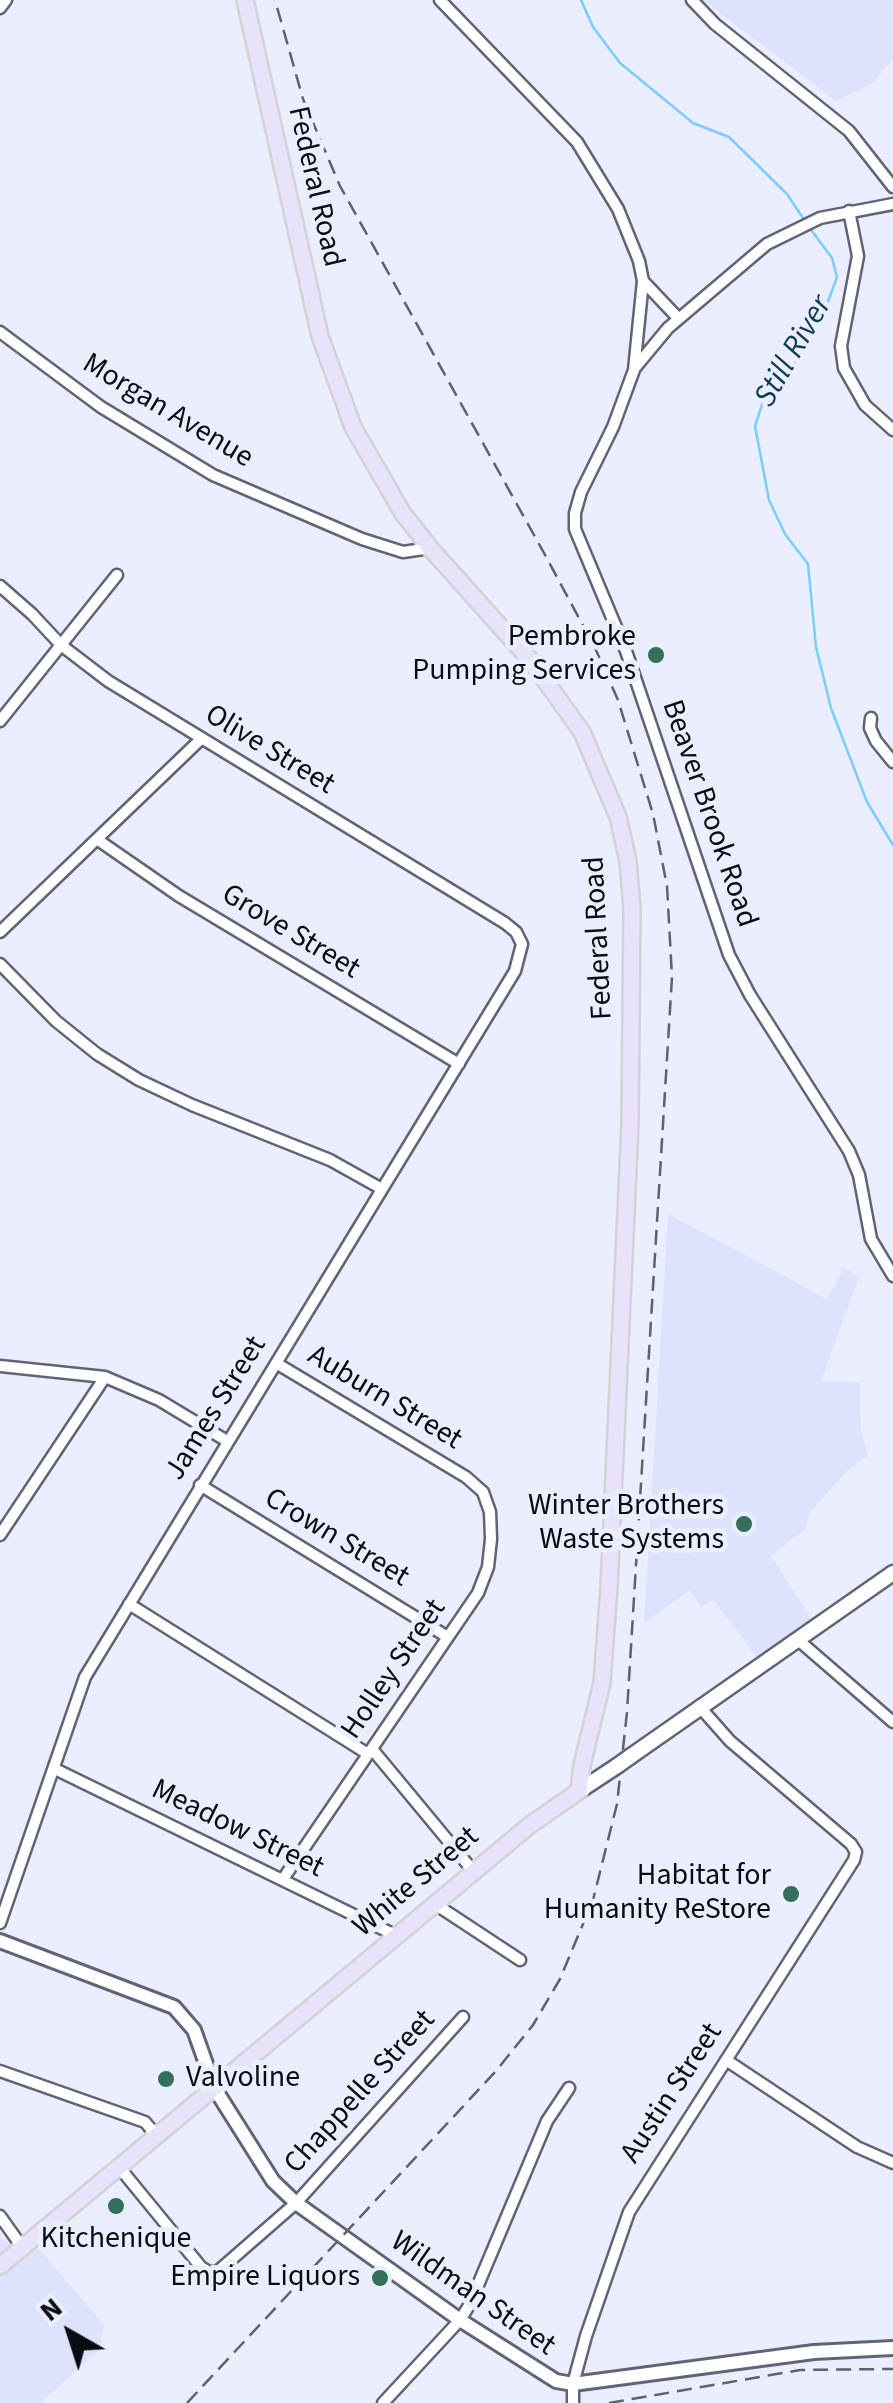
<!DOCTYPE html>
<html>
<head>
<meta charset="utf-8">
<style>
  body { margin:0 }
  #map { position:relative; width:893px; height:2403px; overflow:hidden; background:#ebeefe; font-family:"Source Sans 3",sans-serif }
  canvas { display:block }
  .north { position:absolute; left:20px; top:2283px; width:100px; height:100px; -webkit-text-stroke:8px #ebeefe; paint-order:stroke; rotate:321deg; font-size:28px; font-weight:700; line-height:40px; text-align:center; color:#0b0c12 }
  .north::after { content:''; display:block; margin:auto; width:35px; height:45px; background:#0b0c12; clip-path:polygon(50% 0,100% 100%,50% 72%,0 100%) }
</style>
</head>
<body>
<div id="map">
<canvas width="893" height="2403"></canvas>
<div class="north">N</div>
</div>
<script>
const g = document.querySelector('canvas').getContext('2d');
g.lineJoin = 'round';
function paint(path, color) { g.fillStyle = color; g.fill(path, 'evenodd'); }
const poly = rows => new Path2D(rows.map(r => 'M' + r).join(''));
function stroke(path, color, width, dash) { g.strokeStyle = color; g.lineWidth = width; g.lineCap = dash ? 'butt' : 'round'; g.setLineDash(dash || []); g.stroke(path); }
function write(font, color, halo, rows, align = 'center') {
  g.font = font + ' "Source Sans 3",sans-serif'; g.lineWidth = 10; g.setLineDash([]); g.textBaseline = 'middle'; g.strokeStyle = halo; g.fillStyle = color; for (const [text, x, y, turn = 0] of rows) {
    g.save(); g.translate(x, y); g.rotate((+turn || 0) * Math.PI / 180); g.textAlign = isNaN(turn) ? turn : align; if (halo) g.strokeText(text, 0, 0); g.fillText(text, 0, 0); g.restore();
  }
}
const built = poly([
  [703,0,893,0,893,58,872,84,836,101],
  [668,1214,827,1299,844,1268,859,1277,821,1381,860,1383,861,1432,868,1455,847,1471,810,1512,806,1528,771,1556,813,1622,757,1657,713,1599,701,1607,690,1590,644,1623],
  [0,2236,5,2242,39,2249,104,2325,99,2350,40,2403,0,2403]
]);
const stream = poly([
  [581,0,593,27,620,63,693,123,729,137,787,194,805,221],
  [809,227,832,258,837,277,822,318,793,366,775,391,763,402,755,426,769,500,785,534,808,564,816,647,831,708,867,802,893,845]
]);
const minor = poly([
  [440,0,577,142,618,209,639,261,643,281,634,370,613,427,581,492,575,513,575,529,626,651,729,955,750,995,849,1151,859,1175,871,1239,893,1276],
  [692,0,715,24,849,131,893,187],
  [0,8,6,0],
  [849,211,858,256,841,346,844,368,865,405,893,430],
  [643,281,678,318],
  [0,332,101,407,213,475,362,539,403,552,430,548],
  [634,369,668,328,767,244,820,218,893,204],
  [0,586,32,614,61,645,108,681,505,923,516,932,522,944,515,971,85,1677,0,1923],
  [871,718,870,728,876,741,893,762],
  [0,721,117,575],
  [98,840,179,896,459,1064],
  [0,932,201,739],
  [0,964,56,1021,97,1054,139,1080,192,1105,330,1160,382,1189],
  [276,1363,466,1477,483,1492,490,1512,491,1539,488,1567,478,1593,283,1879],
  [0,1366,105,1377,159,1400,227,1441],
  [200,1485,446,1636],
  [0,1535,105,1377],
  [129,1604,368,1754],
  [797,1639,893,1722],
  [372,1749,474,1872],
  [55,1769,397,1936],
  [435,1904,520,1960],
  [726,2060,857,2147,893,2163],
  [0,2071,145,2122,156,2135],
  [119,2167,201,2267,209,2272,217,2272,296,2203,463,2017],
  [0,2216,22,2247],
  [383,2403,460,2320,470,2304,547,2121,569,2088],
  [573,2403,573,2384,586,2336,629,2212,854,1860,856,1852,851,1844,730,1741,699,1706]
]);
const tertiary = poly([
  [0,1941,174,2007,194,2030,215,2089,273,2181,296,2203,460,2320,556,2381,573,2384,814,2352,893,2348]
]);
const secondary = poly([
  [631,1756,893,1573],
  [579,1791,617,1766]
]);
const primary = poly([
  [0,2266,530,1825,579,1791,582,1765,602,1683,609,1587,630,1125,632,909,628,861,618,817,582,732,531,661,430,548,402,512,353,427,320,336,245,0]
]);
const rail = poly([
  [187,2403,496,2071,533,2025,560,1979,593,1900,617,1804,627,1712,672,977,667,886,653,814,618,700,595,648,544,553,340,186,303,99,275,0],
  [609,2403,800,2370,893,2369]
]);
const secondaryBridge = poly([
  [617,1766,631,1756]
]);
const markers = [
  [656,655,10,"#336f5a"],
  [744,1524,10,"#336f5a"],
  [791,1894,10,"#336f5a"],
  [166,2079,10,"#336f5a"],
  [116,2206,10,"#336f5a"],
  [380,2278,10,"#336f5a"]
];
const streetNames = [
  ["Federal Road",314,187,77],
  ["Morgan Avenue",167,412,31],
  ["Olive Street",269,751,31],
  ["Beaver Brook Road",708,814,71],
  ["Grove Street",290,933,31],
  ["Federal Road",600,938,-93],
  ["Auburn Street",384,1399,31],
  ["James Street",217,1409,-58],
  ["Crown Street",336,1539,31],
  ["Holley Street",395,1670,-56],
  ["Meadow Street",237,1830,26],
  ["White Street",417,1883,-40],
  ["Chappelle Street",361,2093,-48],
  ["Austin Street",673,2094,-57],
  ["Wildman Street",472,2295,35]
];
const poiNames = [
  ["Pembroke",636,638],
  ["Pumping Services",636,672],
  ["Winter Brothers",724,1507],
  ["Waste Systems",724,1541],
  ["Habitat for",771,1877],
  ["Humanity ReStore",771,1911],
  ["Valvoline",186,2079,"left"],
  ["Kitchenique",116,2240,"center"],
  ["Empire Liquors",360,2278]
];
const waterNames = [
  ["Still River",795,352,-60]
];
paint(built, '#dde2fd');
stroke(stream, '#7bcdfb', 2.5);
stroke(minor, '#626476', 15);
stroke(tertiary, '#626476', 18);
stroke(secondary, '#626476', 19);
stroke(primary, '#d3d3d4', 20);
stroke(minor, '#fff', 10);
stroke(tertiary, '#fff', 12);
stroke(secondary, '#fff', 14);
stroke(primary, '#e9e2fa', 15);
stroke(rail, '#5f616b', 2.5, [15, 8]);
stroke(secondaryBridge, '#626476', 19, []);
stroke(secondaryBridge, '#fff', 14);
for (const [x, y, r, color] of markers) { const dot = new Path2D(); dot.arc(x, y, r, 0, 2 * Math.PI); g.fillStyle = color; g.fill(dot); stroke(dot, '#ebeefe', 4); }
write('30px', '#0b0c12', '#ebeefe', streetNames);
write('30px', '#0b0c12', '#ebeefe', poiNames, 'right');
write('italic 32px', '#0d3d54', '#ebeefe', waterNames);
</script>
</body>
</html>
